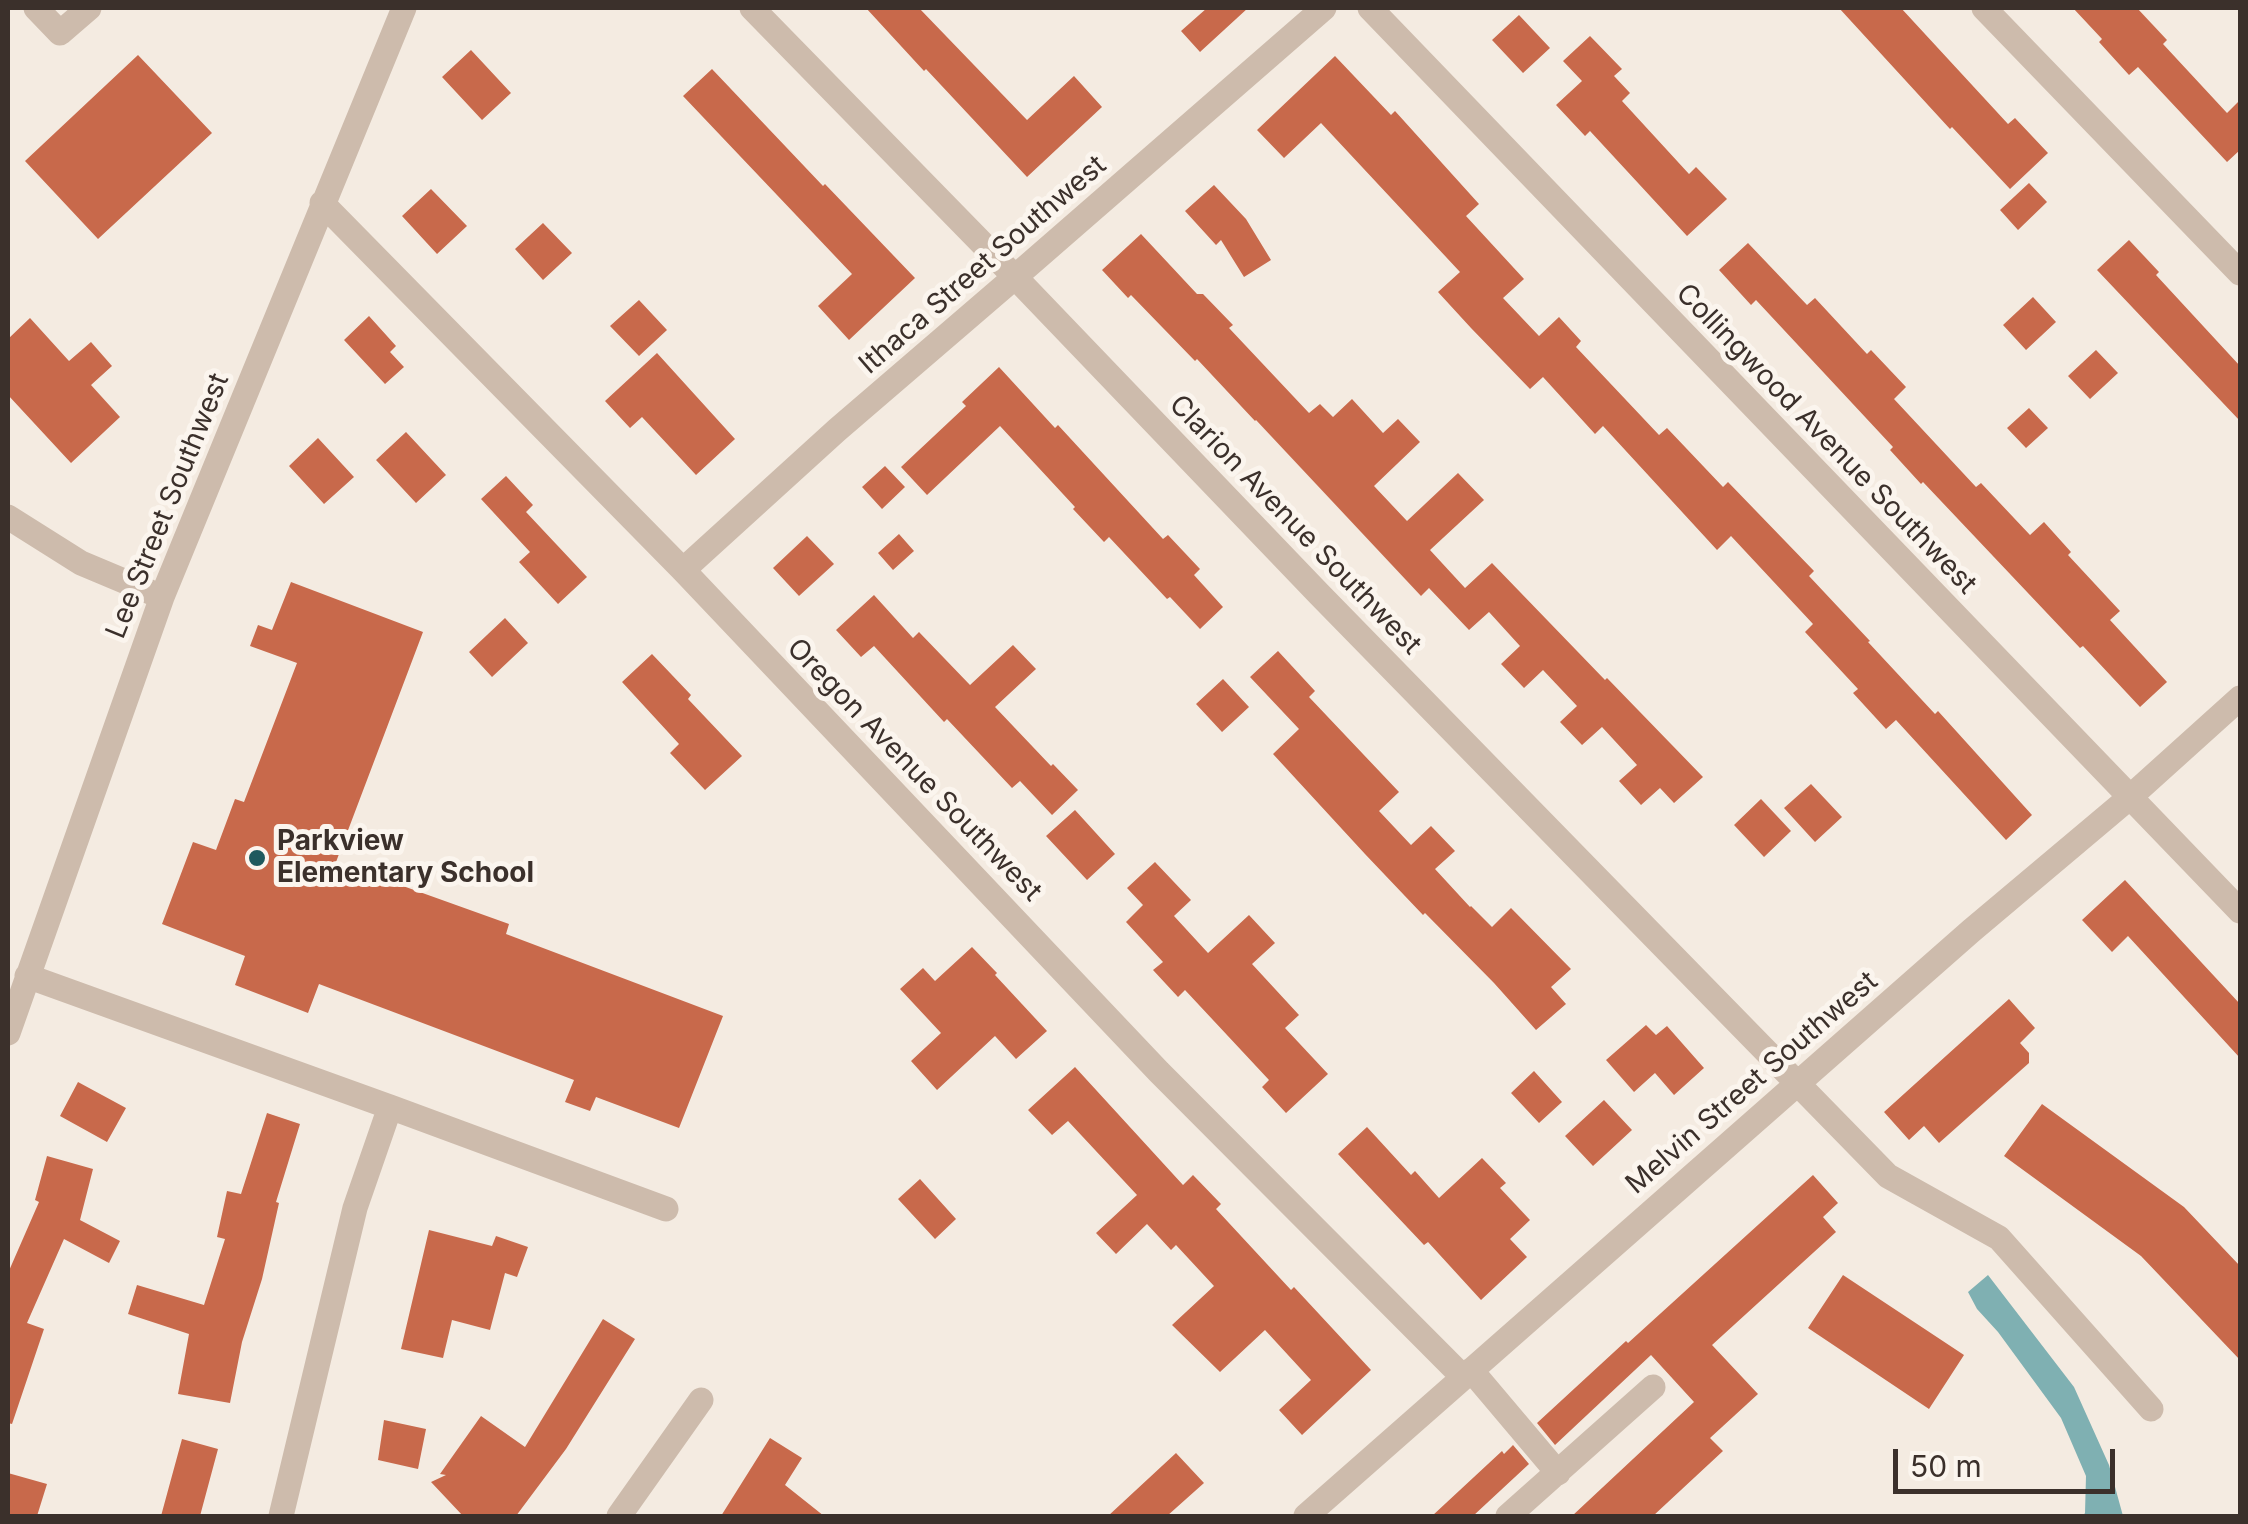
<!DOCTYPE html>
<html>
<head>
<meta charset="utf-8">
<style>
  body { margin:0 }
  #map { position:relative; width:2248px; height:1524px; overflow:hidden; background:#f4ebe1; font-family:Inter,sans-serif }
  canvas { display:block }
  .frame { position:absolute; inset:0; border:10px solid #3b302b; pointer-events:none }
  .scale { position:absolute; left:1893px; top:1449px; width:222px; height:45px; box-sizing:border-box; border:5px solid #3b302b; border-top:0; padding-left:12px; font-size:30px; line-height:35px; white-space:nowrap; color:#3b302b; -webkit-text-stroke:8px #fbf5ee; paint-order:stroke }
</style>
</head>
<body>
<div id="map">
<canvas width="2248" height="1524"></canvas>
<div class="frame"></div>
<div class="scale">50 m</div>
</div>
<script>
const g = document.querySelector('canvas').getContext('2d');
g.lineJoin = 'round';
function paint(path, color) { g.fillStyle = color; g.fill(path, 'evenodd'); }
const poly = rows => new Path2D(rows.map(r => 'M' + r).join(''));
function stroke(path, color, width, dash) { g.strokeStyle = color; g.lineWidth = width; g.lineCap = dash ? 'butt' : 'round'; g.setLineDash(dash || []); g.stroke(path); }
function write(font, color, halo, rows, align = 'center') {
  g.font = font + ' Inter,sans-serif'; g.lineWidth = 10; g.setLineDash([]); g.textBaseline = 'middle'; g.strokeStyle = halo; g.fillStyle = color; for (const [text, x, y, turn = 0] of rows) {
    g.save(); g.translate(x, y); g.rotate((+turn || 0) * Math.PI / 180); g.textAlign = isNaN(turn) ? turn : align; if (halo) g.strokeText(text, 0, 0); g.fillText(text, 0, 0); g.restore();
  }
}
const water = poly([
  [1988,1275,2074,1387,2109,1465,2123,1516,2083,1516,2085,1513,2086,1476,2061,1418,1998,1332,1977,1309,1968,1292]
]);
const building = poly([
  [866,8,919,8,1027,120,1074,76,1102,107,1027,177,926,69,924,71],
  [1207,8,1248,8,1200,52,1181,31],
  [1839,8,1901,8,2008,124,2015,118,2048,153,2010,189,1952,127,1950,129],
  [2073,8,2137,8,2167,40,2163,44,2227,113,2240,100,2240,150,2227,162,2138,67,2129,75,2099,42,2102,39],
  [1519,15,1550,48,1523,73,1492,40],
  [1590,36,1622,69,1614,76,1630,93,1622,101,1689,174,1696,167,1727,199,1687,236,1590,131,1585,136,1556,105,1582,81,1563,61],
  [471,50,511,93,482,120,442,77],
  [138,55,212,133,98,239,25,161],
  [1335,56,1391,115,1395,111,1479,204,1466,216,1524,279,1503,298,1539,336,1559,317,1581,341,1576,347,1659,435,1667,428,1723,487,1728,482,1814,571,1809,576,1870,641,1868,642,1935,714,1938,711,2032,815,2006,840,1896,720,1886,729,1853,693,1858,689,1805,632,1813,624,1731,536,1717,550,1603,426,1595,434,1543,377,1530,389,1471,328,1438,292,1460,272,1321,123,1284,158,1257,130],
  [712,69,823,186,825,184,915,278,849,340,818,306,852,274,683,96],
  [2029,183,2047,202,2018,230,2000,210],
  [1214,185,1246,219,1271,260,1244,277,1221,240,1216,245,1185,211],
  [431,189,467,226,437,254,402,216],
  [543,223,572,253,543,280,515,249],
  [1141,234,1197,294,1203,294,1233,325,1229,328,1309,413,1320,404,1333,417,1352,399,1383,433,1398,419,1420,442,1374,486,1407,521,1458,473,1484,500,1430,550,1465,588,1492,563,1605,680,1607,678,1703,777,1674,803,1660,788,1641,805,1619,781,1637,765,1602,727,1582,745,1560,722,1577,706,1543,670,1524,688,1501,664,1520,646,1489,612,1469,630,1429,588,1421,596,1256,420,1255,421,1197,359,1195,361,1131,295,1128,298,1102,270],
  [2129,240,2159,272,2156,275,2240,366,2240,421,2097,270],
  [1748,243,1807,305,1815,298,1867,354,1871,350,1906,387,1894,399,1976,487,1981,483,2030,535,2044,522,2071,552,2068,555,2120,611,2110,620,2167,682,2140,707,2083,646,2080,648,1923,482,1921,484,1890,450,1893,447,1756,300,1751,305,1719,270],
  [2033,297,2056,322,2026,350,2003,325],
  [639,300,667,330,639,356,610,326],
  [369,316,396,346,390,352,404,367,385,384,344,340],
  [30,318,69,361,91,342,112,366,91,385,120,417,71,463,8,395,8,339],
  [2096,350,2118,373,2090,399,2068,376],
  [657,353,735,439,696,475,642,417,630,428,605,401],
  [999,367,1055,428,1058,425,1163,539,1168,535,1200,569,1194,575,1223,607,1200,629,1170,597,1167,599,1109,537,1104,542,1073,509,1075,507,1000,426,927,495,901,467,966,406,962,402],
  [2029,408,2048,428,2026,448,2007,428],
  [406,432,446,475,416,503,376,460],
  [318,438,354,477,324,504,289,466],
  [885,466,905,487,882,509,862,487],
  [506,476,533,505,526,512,587,577,558,604,519,562,530,552,481,499],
  [899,534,914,551,893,570,878,553],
  [807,536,834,564,799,596,773,568],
  [291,582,423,632,336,862,509,924,506,934,723,1016,679,1128,596,1097,590,1111,565,1102,574,1080,319,984,308,1013,235,985,245,956,162,924,193,842,216,850,235,799,244,802,297,663,250,646,258,625,272,630],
  [874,595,913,638,919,632,970,685,1013,645,1036,669,995,707,1051,766,1053,764,1078,790,1052,815,1020,781,1012,788,947,719,944,722,874,646,861,657,836,630],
  [505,618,528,643,492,677,469,652],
  [1278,651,1315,691,1309,697,1399,792,1379,811,1411,845,1431,826,1455,851,1435,869,1470,907,1471,906,1492,927,1511,908,1571,969,1551,987,1566,1004,1536,1030,1494,983,1425,913,1423,915,1365,854,1273,754,1299,729,1250,677],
  [652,654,691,695,688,699,742,756,705,790,670,753,679,744,622,682],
  [1223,679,1249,707,1222,732,1196,704],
  [1811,784,1842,817,1815,842,1784,808],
  [1761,799,1791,831,1764,857,1734,825],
  [1075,810,1115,854,1087,880,1046,836],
  [1155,862,1191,900,1174,916,1208,953,1249,915,1275,943,1252,964,1299,1015,1285,1028,1328,1074,1286,1113,1262,1087,1269,1080,1185,990,1178,997,1153,970,1163,962,1126,922,1143,905,1127,888],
  [2125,880,2240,1004,2240,1058,2128,936,2112,952,2082,920],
  [972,947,997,973,995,975,1047,1031,1016,1059,995,1036,937,1090,911,1061,941,1033,900,989,923,968,935,981],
  [2009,999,2035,1028,2020,1043,2029,1053,2029,1063,1939,1143,1924,1126,1909,1140,1884,1112],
  [1646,1025,1656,1035,1667,1026,1704,1068,1674,1095,1655,1073,1634,1092,1606,1060],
  [1075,1067,1183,1185,1193,1175,1221,1204,1216,1209,1291,1290,1294,1287,1371,1370,1302,1435,1279,1410,1311,1380,1265,1330,1220,1372,1172,1325,1214,1286,1176,1245,1171,1250,1147,1224,1116,1254,1096,1233,1137,1195,1068,1121,1052,1135,1028,1110],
  [1534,1071,1562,1102,1539,1123,1511,1093],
  [78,1082,126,1108,107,1142,60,1116],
  [1604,1100,1632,1130,1593,1166,1565,1136],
  [2042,1104,2184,1207,2240,1266,2240,1360,2141,1256,2004,1156],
  [267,1113,300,1124,276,1202,279,1203,262,1279,242,1342,230,1403,178,1394,189,1334,128,1314,137,1285,204,1305,225,1239,217,1237,227,1191,241,1194],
  [1367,1127,1411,1175,1415,1171,1439,1198,1482,1158,1506,1183,1500,1188,1530,1220,1510,1239,1527,1257,1481,1300,1428,1242,1424,1245,1338,1154],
  [47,1156,93,1169,80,1220,120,1241,109,1263,64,1239,27,1323,44,1329,12,1424,8,1423,8,1273,39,1202,35,1200],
  [1813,1175,1838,1203,1823,1217,1836,1232,1712,1345,1758,1394,1710,1438,1723,1451,1653,1516,1572,1516,1694,1402,1651,1355,1555,1445,1537,1423,1626,1341,1628,1343],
  [920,1179,956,1219,935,1239,898,1199],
  [429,1230,492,1246,496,1236,528,1247,517,1277,505,1273,490,1330,452,1320,443,1358,401,1349],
  [1843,1275,1964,1355,1929,1409,1808,1328],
  [603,1319,635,1339,566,1449,516,1516,463,1516,431,1482,446,1475,440,1474,481,1416,525,1447],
  [384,1420,426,1429,418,1469,378,1460],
  [770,1438,802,1458,785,1485,824,1516,721,1516],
  [182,1439,218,1449,200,1516,161,1516],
  [1513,1445,1529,1464,1473,1516,1432,1516,1502,1451,1504,1454],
  [1176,1453,1204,1483,1167,1516,1108,1516],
  [8,1473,47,1484,37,1516,8,1516]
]);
const minor = poly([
  [36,8,60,33,89,8],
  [752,8,1015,277,1319,594,1888,1176,1999,1238,2151,1409],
  [1370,8,2240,911],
  [1984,8,2240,273],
  [322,203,683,570,1159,1072,1463,1377],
  [8,517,81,563,162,597],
  [683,570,837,430,1015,277,1324,8],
  [27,976,390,1107],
  [8,1033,162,597,404,8],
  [1471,1370,1558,1473],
  [281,1516,355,1208,390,1107,666,1209],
  [619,1516,701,1400],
  [1306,1516,1971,931,2129,798,2240,698],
  [1508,1516,1653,1387]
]);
const markers = [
  [257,858,10,"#1f5a5e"]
];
const streetNames = [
  ["Ithaca Street Southwest",983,265,-41],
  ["Collingwood Avenue Southwest",1826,439,46],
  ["Lee Street Southwest",168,506,-68],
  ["Clarion Avenue Southwest",1295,525,46],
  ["Oregon Avenue Southwest",914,770,46],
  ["Melvin Street Southwest",1752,1083,-41]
];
const poiNames = [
  ["Parkview",277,842],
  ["Elementary School",277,874]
];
paint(water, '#7fb0b2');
paint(building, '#c8694b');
stroke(minor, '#cdbbac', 25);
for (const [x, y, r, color] of markers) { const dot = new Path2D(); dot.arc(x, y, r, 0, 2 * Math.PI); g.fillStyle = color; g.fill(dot); stroke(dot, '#fbf5ee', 4); }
write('28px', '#3b302b', '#fbf5ee', streetNames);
write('bold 28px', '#3b302b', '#fbf5ee', poiNames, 'left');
</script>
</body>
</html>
